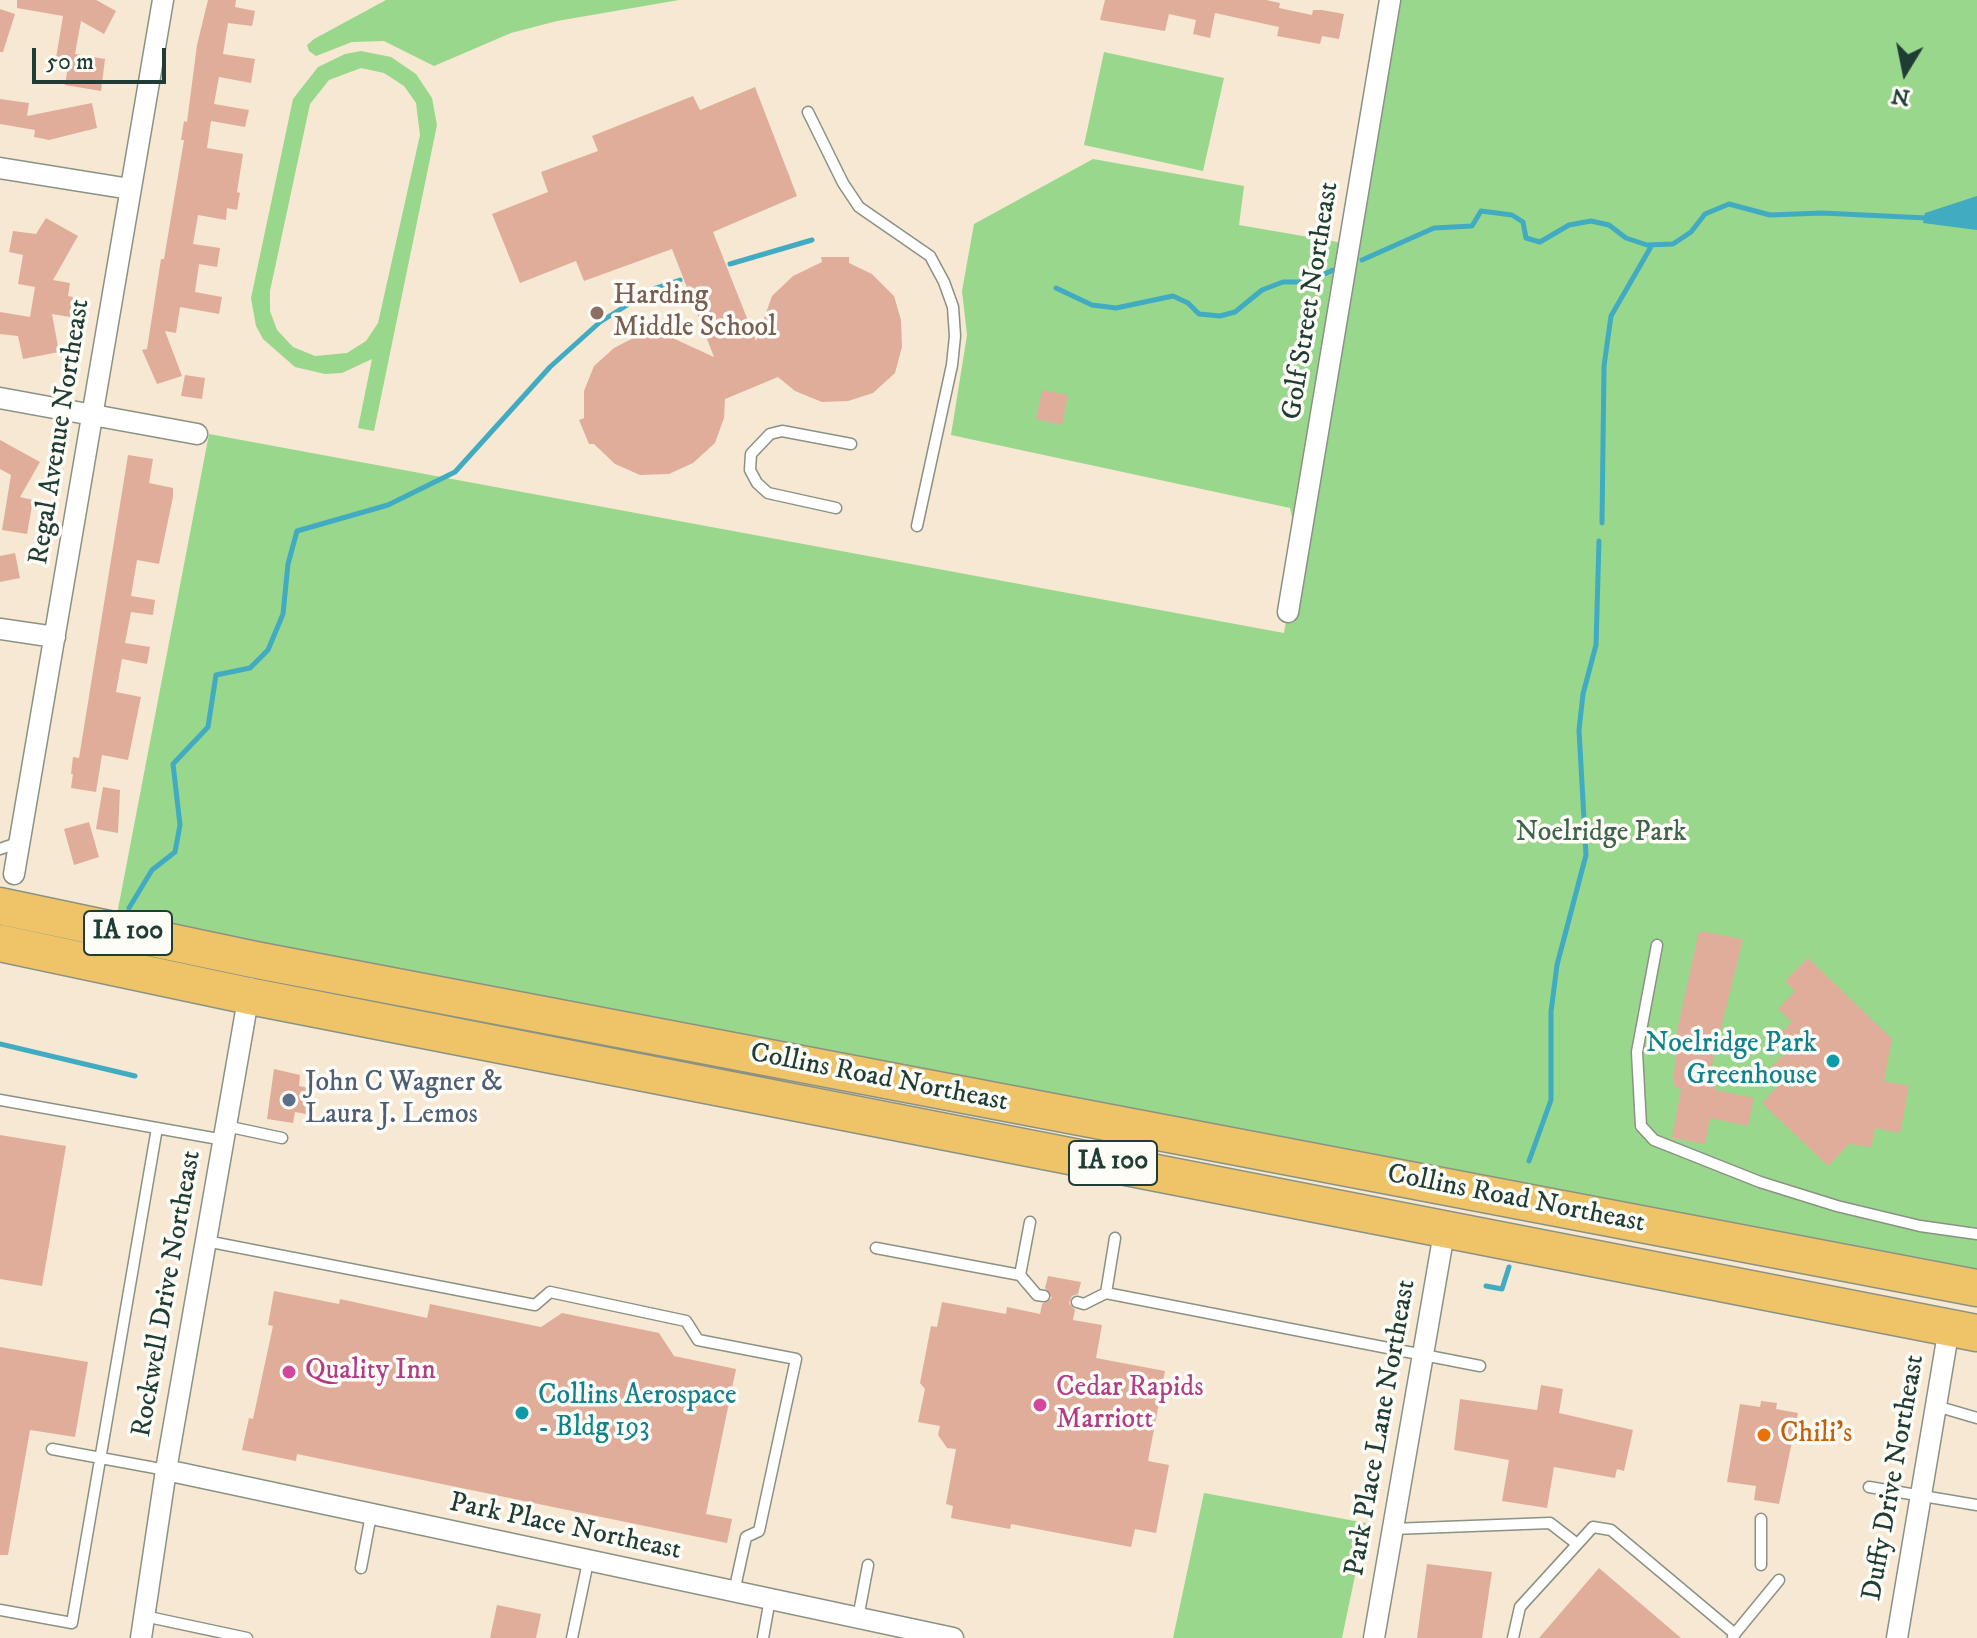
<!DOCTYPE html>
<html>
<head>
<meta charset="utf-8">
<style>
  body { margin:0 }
  #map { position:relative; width:1977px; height:1638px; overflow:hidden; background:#f6e8d3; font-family:"IM FELL DW Pica",serif }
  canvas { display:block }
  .north { position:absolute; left:1865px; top:32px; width:80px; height:80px; -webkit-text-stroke:6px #fdfcf7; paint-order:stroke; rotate:190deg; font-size:22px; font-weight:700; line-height:32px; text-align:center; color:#1f3d34 }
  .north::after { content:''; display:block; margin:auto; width:28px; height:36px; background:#1f3d34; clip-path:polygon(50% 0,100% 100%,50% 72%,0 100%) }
  .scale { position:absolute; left:32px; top:48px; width:134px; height:36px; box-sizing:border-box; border:4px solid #1f3d34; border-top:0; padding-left:10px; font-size:24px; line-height:28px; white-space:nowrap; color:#1f3d34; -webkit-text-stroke:6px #fdfcf7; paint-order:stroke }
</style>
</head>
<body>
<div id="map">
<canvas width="1977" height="1638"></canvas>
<div class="north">N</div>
<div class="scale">50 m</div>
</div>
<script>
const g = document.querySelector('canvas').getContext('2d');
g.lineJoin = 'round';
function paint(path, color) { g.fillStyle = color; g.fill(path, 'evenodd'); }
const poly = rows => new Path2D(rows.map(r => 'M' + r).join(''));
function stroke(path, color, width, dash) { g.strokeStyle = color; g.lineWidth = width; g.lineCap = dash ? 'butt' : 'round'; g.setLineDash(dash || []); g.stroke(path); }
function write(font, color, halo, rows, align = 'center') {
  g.font = font + ' "IM FELL DW Pica",serif'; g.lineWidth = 7; g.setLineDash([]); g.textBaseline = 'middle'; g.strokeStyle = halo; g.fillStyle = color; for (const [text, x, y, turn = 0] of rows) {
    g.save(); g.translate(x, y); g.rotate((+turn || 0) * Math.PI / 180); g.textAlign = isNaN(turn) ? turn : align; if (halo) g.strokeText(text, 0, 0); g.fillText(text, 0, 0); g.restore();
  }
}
const green = poly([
  [386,0,679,0,557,21,511,33,434,66,384,41,352,42,316,56,309,51,307,45,314,39],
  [1390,0,1977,0,1977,1288,114,930,209,434,1284,633,1299,546,1290,508,951,435,967,335,962,291,974,224,1093,159,1244,186,1239,225,1349,244],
  [361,51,391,57,416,74,432,98,437,125,374,431,358,428,372,359,342,373,325,374,295,367,263,339,256,326,251,298,293,99,318,67,345,54],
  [361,68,384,73,404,86,416,103,420,135,378,323,366,341,347,353,315,356,293,347,277,330,270,311,270,291,310,104,329,80],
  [1104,52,1224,78,1203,171,1084,145],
  [1204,1493,1366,1523,1342,1638,1173,1638]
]);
const water = poly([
  [1977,196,1977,230,1923,223,1925,213]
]);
const stream = poly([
  [1362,260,1434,228,1472,226,1481,211,1512,215,1523,222,1526,238,1540,242,1569,225,1591,221,1609,225,1626,238,1647,245,1673,244,1691,232,1705,214,1729,204,1770,215,1822,213,1927,218],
  [730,264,812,240],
  [1056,288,1092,305,1116,308,1173,296,1188,303,1199,314,1220,316,1235,312,1262,290,1283,282,1307,282,1333,270],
  [1602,523,1604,366,1611,316,1652,245],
  [129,908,152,870,175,852,180,825,173,764,208,727,216,675,250,668,268,650,283,614,288,564,297,531,388,505,455,472,550,367,600,322,653,289,680,280],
  [0,1044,135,1076],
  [1529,1161,1551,1100,1551,1012,1557,965,1586,855,1579,730,1583,694,1596,645,1599,541],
  [1486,1286,1502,1289,1509,1267]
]);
const building = poly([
  [17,0,96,0,116,11,104,34,81,21,75,54,105,59,101,91,65,85,69,60,56,58,63,16,17,8],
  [208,0,236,0,235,7,255,11,252,26,228,23,223,54,255,59,251,83,219,77,214,104,249,110,245,127,211,121,207,148,243,154,237,192,240,193,237,210,227,208,226,220,198,215,193,244,220,248,217,267,199,264,195,292,222,297,219,314,180,307,176,333,165,331,182,376,157,384,142,350,147,349,161,259,164,259,184,140,181,140,184,121,187,122,197,45],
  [1105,0,1266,0,1280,3,1279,8,1312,15,1313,10,1322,10,1344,14,1339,39,1322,36,1320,44,1277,36,1279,27,1215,13,1210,38,1193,34,1196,20,1169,14,1165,31,1100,20],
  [0,9,15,14,3,52,0,52],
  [755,87,797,196,713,232,756,341,772,296,793,276,822,262,821,257,849,257,849,263,872,274,894,296,901,320,902,347,895,373,873,393,848,401,822,402,795,391,778,377,725,399,724,418,715,443,693,463,669,474,640,475,615,464,594,444,589,444,579,420,584,418,584,391,594,366,614,348,639,335,666,335,714,357,672,249,584,281,576,261,520,283,492,214,548,192,541,172,598,151,592,136,693,96,700,110],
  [0,99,29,103,27,116,92,103,97,128,49,140,34,137,35,130,0,124],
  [46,218,78,236,53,280,70,283,68,296,73,297,70,317,52,314,59,352,23,359,18,336,0,334,0,312,30,317,35,287,18,284,23,255,9,252,13,231,36,234],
  [185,375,205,378,202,399,181,396],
  [1042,390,1068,395,1062,425,1036,419],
  [0,440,40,462,20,497,33,500,27,534,2,530,11,475,0,469],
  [128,455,153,459,149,483,173,488,173,497,159,564,137,560,131,596,155,600,153,615,131,612,125,643,150,647,147,664,122,659,116,692,141,697,128,760,102,755,96,792,71,788,73,774,71,774,73,757,79,758],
  [15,553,20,578,0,582,0,556],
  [103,787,120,790,118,833,96,829],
  [89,822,99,857,74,865,64,829],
  [1699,931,1743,939,1711,1069,1719,1071,1715,1090,1754,1098,1748,1126,1710,1118,1705,1144,1672,1138,1681,1089,1673,1085,1677,1046,1674,1045],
  [1808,958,1892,1039,1884,1081,1909,1086,1900,1133,1875,1128,1871,1147,1849,1144,1828,1166,1762,1103,1780,1084,1767,1071,1787,1051,1775,1039,1792,1022,1778,1009,1795,991,1785,981],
  [274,1069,300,1075,299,1086,309,1088,306,1114,295,1112,293,1123,267,1119],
  [0,1135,66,1146,42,1286,0,1279],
  [1048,1276,1081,1282,1078,1294,1072,1296,1069,1303,1075,1310,1073,1320,1102,1325,1096,1358,1165,1371,1148,1461,1169,1465,1156,1533,1135,1529,1131,1547,1011,1524,1010,1529,951,1518,953,1506,946,1504,956,1449,947,1448,938,1435,940,1426,918,1422,925,1389,920,1383,931,1326,937,1327,942,1302,1006,1314,1007,1307,1040,1314,1042,1304,1052,1298,1045,1288],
  [274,1291,339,1304,340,1299,427,1318,430,1304,541,1327,562,1313,659,1333,674,1356,736,1369,706,1514,732,1519,727,1543,297,1454,296,1461,242,1450,249,1418,253,1419,273,1326,268,1325],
  [0,1347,88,1362,75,1437,30,1430,8,1555,0,1555],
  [1541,1385,1563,1389,1559,1413,1633,1430,1624,1471,1617,1469,1615,1478,1554,1467,1547,1508,1502,1501,1509,1460,1454,1450,1460,1399,1537,1410],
  [1761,1401,1777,1403,1776,1409,1798,1413,1779,1504,1754,1500,1756,1486,1727,1482,1740,1404,1760,1407],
  [1427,1564,1492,1572,1482,1638,1417,1638],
  [1599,1568,1681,1638,1539,1638],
  [497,1605,541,1614,536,1638,490,1638]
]);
const lane = poly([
  [808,112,843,183,859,207,930,256,944,282,953,307,955,336,952,365,917,526],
  [836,508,768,493,757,483,750,470,751,454,770,434,782,431,851,444],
  [0,849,20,842],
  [1657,945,1637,1052,1641,1126,1654,1140,1760,1182,1837,1206,1920,1226,1977,1234],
  [0,1100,224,1140],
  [226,1126,282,1138],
  [206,1241,535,1305,550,1292,686,1321,698,1340,796,1359,759,1531,746,1537,734,1592],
  [876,1248,1020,1275,1037,1295,1044,1296],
  [1020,1275,1030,1222],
  [1106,1293,1115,1238],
  [1077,1302,1084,1304,1106,1293,1480,1366],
  [1936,1406,1977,1418],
  [52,1449,166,1470],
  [1869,1487,1977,1505],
  [1761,1519,1761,1565],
  [1392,1529,1550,1523,1577,1544],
  [361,1568,371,1515],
  [0,1610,72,1623,157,1128],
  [144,1616,247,1638],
  [858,1618,868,1565],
  [1733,1636,1779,1580],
  [572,1638,588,1562],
  [763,1638,770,1599],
  [1513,1638,1520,1607,1593,1527,1611,1530,1735,1634]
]);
const street = poly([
  [0,168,130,189],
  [0,398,197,434],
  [1288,612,1390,0],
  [0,629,55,637],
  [14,874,163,0],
  [166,1470,953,1638],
  [141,1638,166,1470,250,988],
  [1374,1638,1445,1227],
  [1897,1638,1949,1328]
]);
const highway = poly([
  [0,906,256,960,1977,1288],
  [0,943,249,996,1977,1333]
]);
const markers = [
  [597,313,8,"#8d6e63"],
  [1833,1061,8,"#0f9aa8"],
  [289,1100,8,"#5c6f8a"],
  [289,1372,8,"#d1479c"],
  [1040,1405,8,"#d1479c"],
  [522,1413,8,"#0f9aa8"],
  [1764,1435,8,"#e8710a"]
];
const shields = [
  [128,933,88],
  [1113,1163,88]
];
const shieldNames = [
  ["IA 100",128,933],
  ["IA 100",1113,1163]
];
const educationNames = [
  ["Harding",613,297],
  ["Middle School",613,329]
];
const streetNames = [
  ["Golf Street Northeast",1312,301,-81],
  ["Regal Avenue Northeast",61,432,-81],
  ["Collins Road Northeast",879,1079,11],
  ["Collins Road Northeast",1516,1200,11],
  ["Rockwell Drive Northeast",168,1294,-80],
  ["Park Place Lane Northeast",1382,1428,-80],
  ["Duffy Drive Northeast",1895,1478,-80],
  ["Park Place Northeast",565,1528,12]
];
const parkNames = [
  ["Noelridge Park",1601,834]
];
const cultureNames = [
  ["Noelridge Park",1817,1045],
  ["Greenhouse",1817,1077],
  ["Collins Aerospace",538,1397,"left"],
  ["- Bldg 193",538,1429,"left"]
];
const serviceNames = [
  ["John C Wagner &",305,1084],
  ["Laura J. Lemos",305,1116]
];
const hotelNames = [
  ["Quality Inn",305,1372],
  ["Cedar Rapids",1056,1389],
  ["Marriott",1056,1421]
];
const foodNames = [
  ["Chili's",1780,1435]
];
paint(green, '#99d78c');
paint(water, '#41abc1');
stroke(stream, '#41abc1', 5);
paint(building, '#e1ad9b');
stroke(lane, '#8a9284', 13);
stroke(street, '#8a9284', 23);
stroke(highway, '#8a9284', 39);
stroke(lane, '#fff', 10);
stroke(street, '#fff', 20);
stroke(highway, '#efc469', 36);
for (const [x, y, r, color] of markers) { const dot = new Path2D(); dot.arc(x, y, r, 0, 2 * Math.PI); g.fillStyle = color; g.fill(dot); stroke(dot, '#fdfcf7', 3); }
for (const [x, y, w] of shields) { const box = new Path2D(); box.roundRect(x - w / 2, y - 22, w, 44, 6); g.fillStyle = '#fdfcf7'; g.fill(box); stroke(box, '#1f3d34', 2); }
write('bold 26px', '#1f3d34', null, shieldNames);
write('28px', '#785e54', '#fdfcf7', educationNames, 'left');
write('28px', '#1f3d34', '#fdfcf7', streetNames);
write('28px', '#3e644a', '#fdfcf7', parkNames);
write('28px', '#0d838f', '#fdfcf7', cultureNames, 'right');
write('28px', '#4e5e75', '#fdfcf7', serviceNames, 'left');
write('28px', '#b23c85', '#fdfcf7', hotelNames, 'left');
write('28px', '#c56008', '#fdfcf7', foodNames, 'left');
</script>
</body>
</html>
